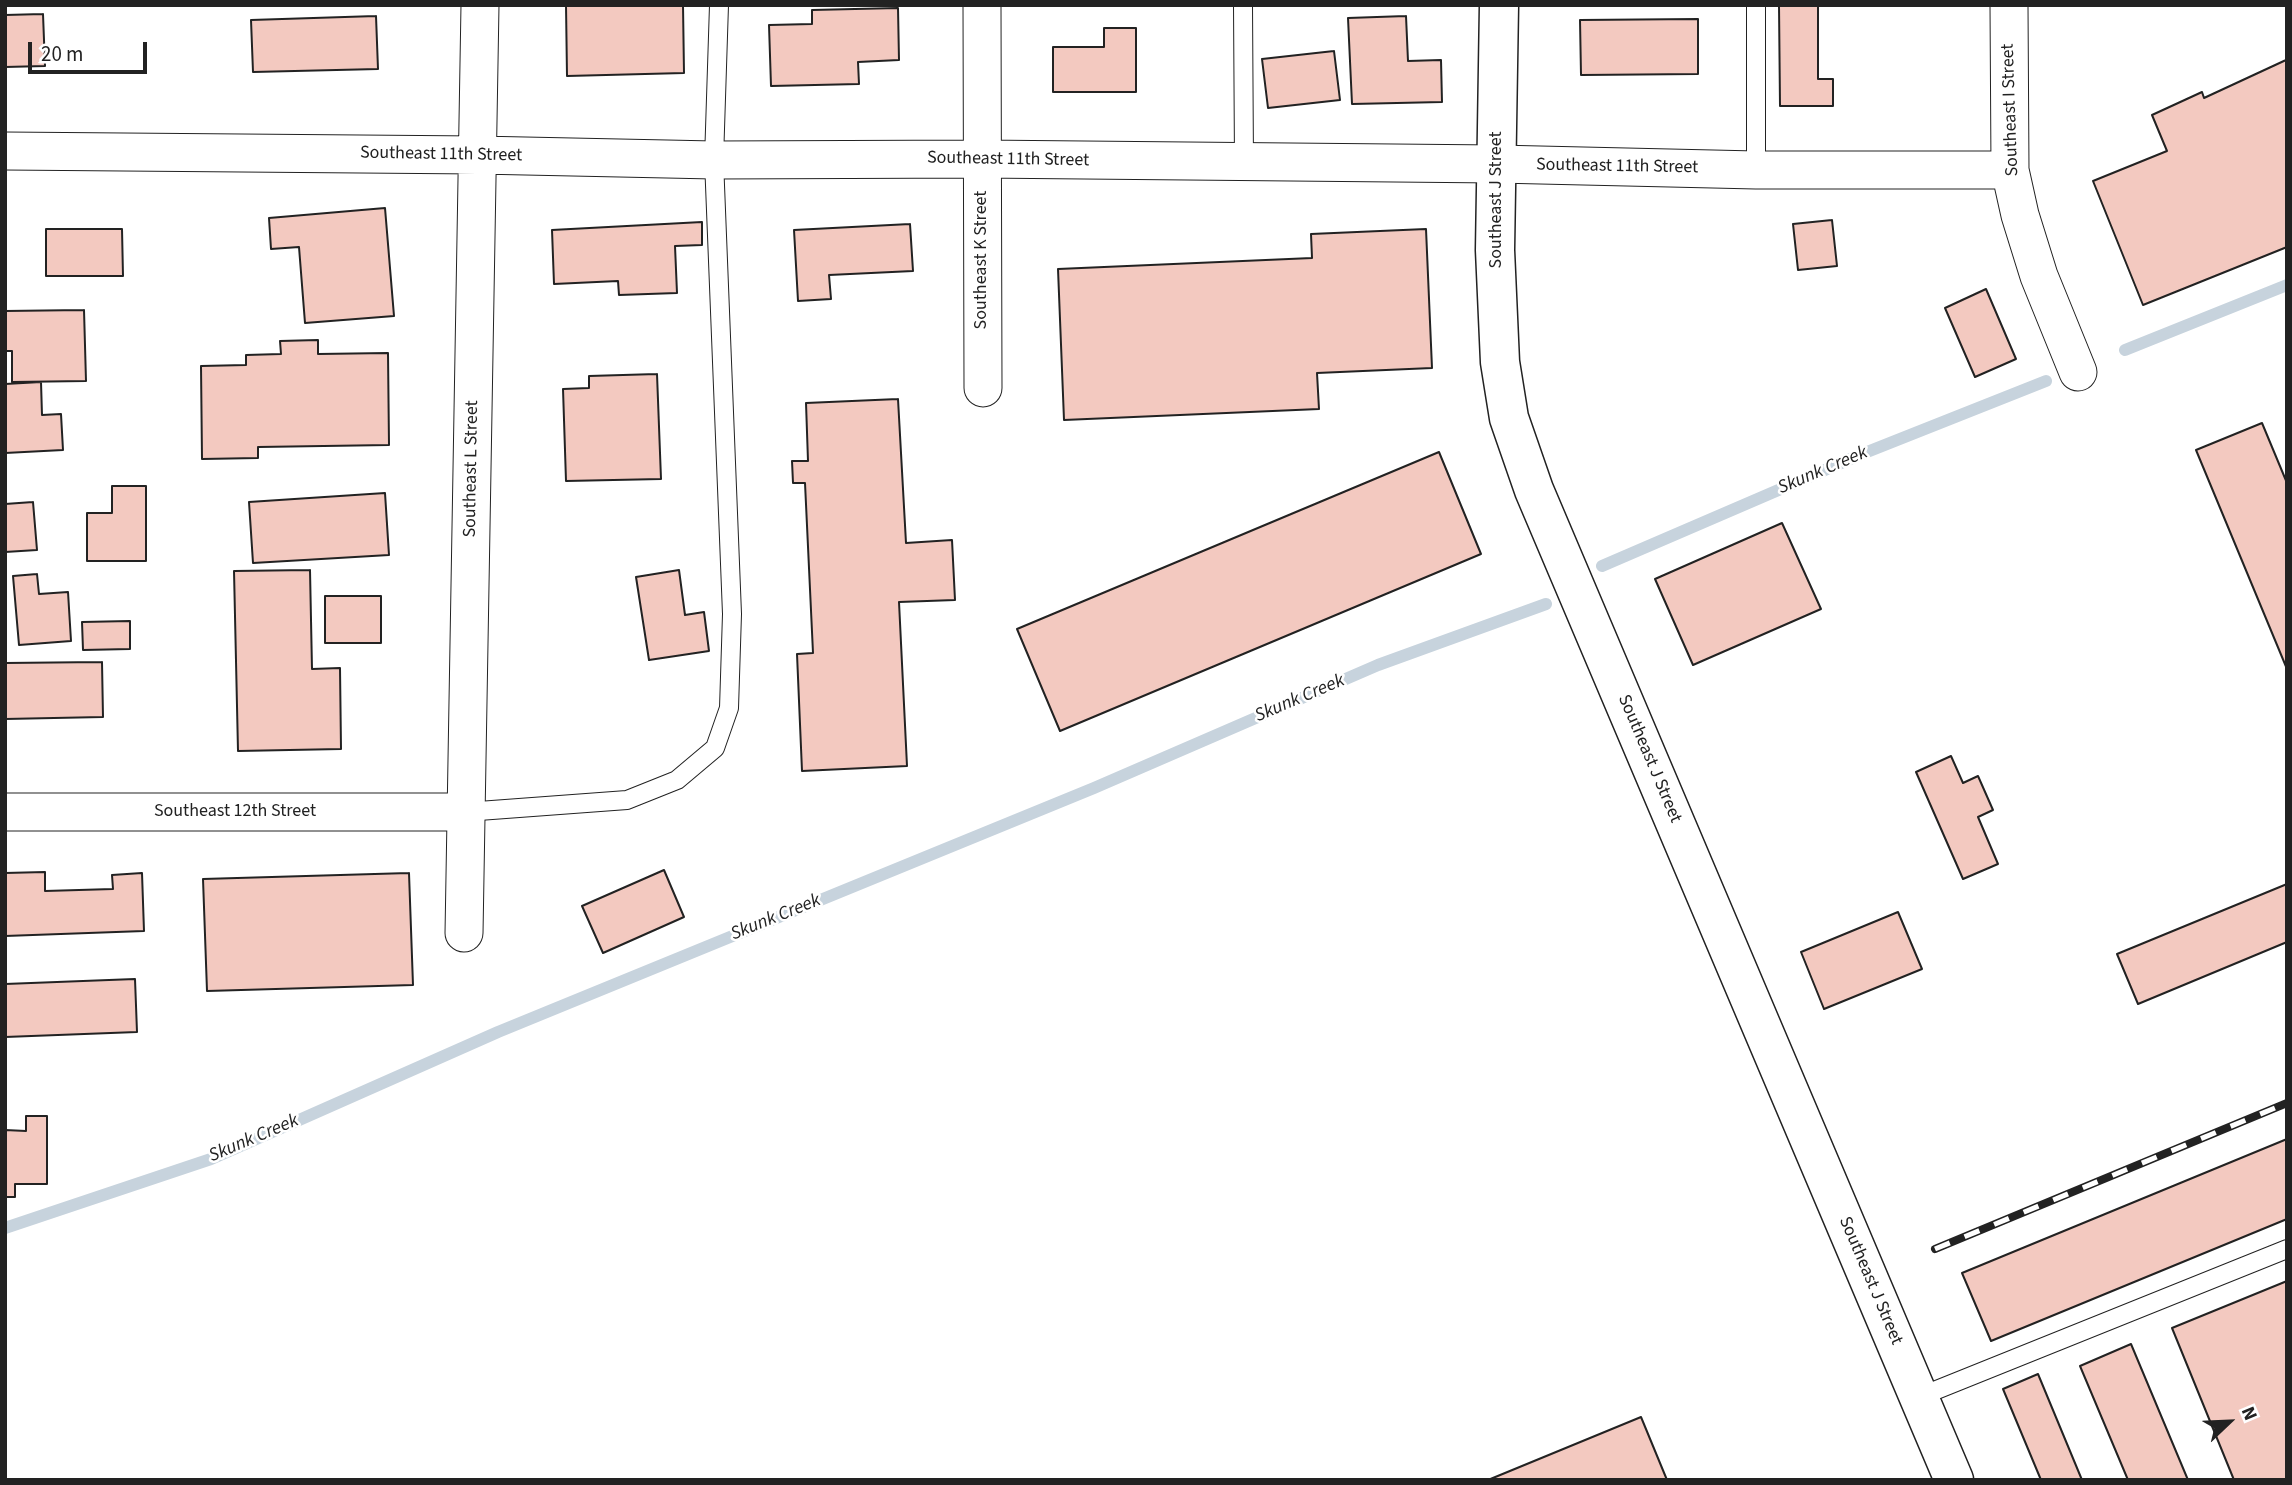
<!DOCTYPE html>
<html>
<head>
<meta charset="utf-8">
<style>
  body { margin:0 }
  #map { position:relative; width:2292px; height:1485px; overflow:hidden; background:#fff; font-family:"Source Sans 3",sans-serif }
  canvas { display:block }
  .frame { position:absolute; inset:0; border:7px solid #222; pointer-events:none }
  .north { position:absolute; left:2194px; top:1387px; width:70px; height:70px; -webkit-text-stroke:5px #fff; paint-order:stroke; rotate:67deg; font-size:19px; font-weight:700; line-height:28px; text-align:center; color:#222 }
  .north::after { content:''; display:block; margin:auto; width:24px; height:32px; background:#222; clip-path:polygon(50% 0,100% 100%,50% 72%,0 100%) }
  .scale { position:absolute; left:28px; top:42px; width:119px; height:32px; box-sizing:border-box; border:4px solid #222; border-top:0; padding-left:9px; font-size:21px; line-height:24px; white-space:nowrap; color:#222; -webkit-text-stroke:5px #fff; paint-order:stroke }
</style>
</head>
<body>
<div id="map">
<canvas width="2292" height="1485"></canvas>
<div class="frame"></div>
<div class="north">N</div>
<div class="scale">20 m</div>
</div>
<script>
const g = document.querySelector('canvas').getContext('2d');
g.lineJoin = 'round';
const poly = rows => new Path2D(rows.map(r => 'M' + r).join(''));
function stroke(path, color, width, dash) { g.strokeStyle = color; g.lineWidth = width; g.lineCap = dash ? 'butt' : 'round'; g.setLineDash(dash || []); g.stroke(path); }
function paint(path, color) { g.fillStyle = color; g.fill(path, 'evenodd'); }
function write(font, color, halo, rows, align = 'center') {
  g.font = font + ' "Source Sans 3",sans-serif'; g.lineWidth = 5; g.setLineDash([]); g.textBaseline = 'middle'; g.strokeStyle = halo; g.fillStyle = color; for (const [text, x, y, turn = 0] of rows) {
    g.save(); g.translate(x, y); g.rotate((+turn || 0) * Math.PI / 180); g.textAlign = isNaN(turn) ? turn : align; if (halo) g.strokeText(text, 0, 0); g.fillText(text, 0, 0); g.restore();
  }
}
const stream = poly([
  [2125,350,2287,285],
  [1602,566,1862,454,2046,381],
  [5,1228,211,1159,498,1032,1094,788,1378,665,1546,604]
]);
const building = poly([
  [566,5,683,5,684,73,567,76,566,5],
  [1779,5,1818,5,1818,79,1833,79,1833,106,1780,106,1779,5],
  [2287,5,2287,247,2143,305,2093,181,2167,151,2152,115,2202,92,2204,98,2286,60,2287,5],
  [898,8,899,60,858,62,859,84,771,86,769,25,812,24,812,10,898,8],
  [43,14,45,66,5,67,5,15,43,14],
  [376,16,378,69,253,72,251,20,376,16],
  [1406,16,1408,61,1441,60,1442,102,1352,104,1348,18,1406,16],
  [1698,19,1698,74,1581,75,1580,20,1698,19],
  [1104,28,1136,28,1136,92,1053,92,1053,47,1104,47,1104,28],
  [1334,51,1340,100,1268,108,1262,59,1334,51],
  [385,208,394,316,305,323,299,247,271,249,269,218,385,208],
  [1832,220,1837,266,1798,270,1793,224,1832,220],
  [702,222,702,245,675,246,677,293,619,295,618,281,554,284,552,230,702,222],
  [910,224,913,271,829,275,831,299,798,301,794,230,910,224],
  [46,229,122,229,123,276,46,276,46,229],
  [1426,229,1432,368,1317,373,1319,409,1064,420,1058,269,1312,258,1311,234,1426,229],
  [1986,289,2016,359,1975,377,1945,308,1986,289],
  [84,310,86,381,12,382,12,351,5,351,5,311,84,310],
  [318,340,318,354,388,353,389,445,258,447,258,458,202,459,201,366,246,365,246,355,281,354,280,341,318,340],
  [657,374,661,479,566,481,563,389,589,388,589,376,657,374],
  [41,382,42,415,61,414,63,450,5,453,5,384,41,382],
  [898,399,906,543,952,540,955,600,899,602,907,766,802,771,797,654,813,653,805,483,793,483,792,461,808,461,806,403,898,399],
  [2262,423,2287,483,2287,669,2196,450,2262,423],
  [1439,452,1481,554,1060,731,1017,629,1439,452],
  [112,486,146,486,146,561,87,561,87,513,112,513,112,486],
  [385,493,389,555,253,563,249,502,385,493],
  [33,502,37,550,5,552,5,504,33,502],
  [1782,523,1821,609,1693,665,1655,579,1782,523],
  [310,570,312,669,340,668,341,749,238,751,234,571,310,570],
  [679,570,685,615,704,612,709,651,649,660,636,577,679,570],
  [37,574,39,594,68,592,71,641,19,645,13,576,37,574],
  [325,596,381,596,381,643,325,643,325,596],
  [130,621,130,649,83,650,82,622,130,621],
  [102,662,103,717,5,719,5,663,102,662],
  [1951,756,1963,783,1978,776,1993,810,1978,817,1998,864,1963,879,1916,772,1951,756],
  [664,870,684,917,603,953,582,906,664,870],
  [45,872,45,891,113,889,112,875,142,873,144,931,5,936,5,873,45,872],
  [409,873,413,985,207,991,203,879,409,873],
  [2287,884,2287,942,2138,1004,2117,954,2287,884],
  [1898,912,1922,969,1824,1009,1801,952,1898,912],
  [135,979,137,1032,5,1037,5,984,135,979],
  [26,1116,47,1116,47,1184,15,1184,15,1197,5,1197,5,1130,26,1131,26,1116],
  [2287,1139,2287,1219,1991,1341,1962,1273,2287,1139],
  [2287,1281,2287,1480,2234,1480,2172,1328,2287,1281],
  [2131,1344,2188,1480,2128,1480,2080,1366,2131,1344],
  [2038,1374,2082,1480,2041,1480,2003,1389,2038,1374],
  [1641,1417,1667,1480,1488,1480,1641,1417]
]);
const lane = poly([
  [1243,5,1244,163],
  [1756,5,1756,170],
  [465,812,627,800,677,780,715,748,729,708,732,614,714,160,719,5],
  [1919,1397,2287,1249]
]);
const street = poly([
  [982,5,983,388],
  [2009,5,2010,170,2020,215,2039,276,2078,372],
  [5,151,478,155,714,160,981,159,1497,164,1756,170,2010,170],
  [5,812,465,812],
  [464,933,480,5]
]);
const secondary = poly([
  [1499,5,1495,250,1500,362,1509,418,1534,490,1954,1480]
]);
const rail = poly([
  [1935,1249,2287,1103]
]);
const streetNames = [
  ["Southeast I Street",2011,110,-92],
  ["Southeast 11th Street",441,155,1],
  ["Southeast 11th Street",1008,160,1],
  ["Southeast 11th Street",1617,167,1],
  ["Southeast J Street",1497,200,-90],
  ["Southeast K Street",982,260,-90],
  ["Southeast L Street",472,469,-89],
  ["Southeast J Street",1649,759,67],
  ["Southeast 12th Street",235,812],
  ["Southeast J Street",1870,1281,67]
];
const waterNames = [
  ["Skunk Creek",1823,471,-23],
  ["Skunk Creek",1300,699,-23],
  ["Skunk Creek",776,918,-22],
  ["Skunk Creek",254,1139,-23]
];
stroke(stream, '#c7d3dd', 12);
paint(building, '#f3c9c0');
stroke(building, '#222', 2);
stroke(lane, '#222', 20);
stroke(street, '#222', 39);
stroke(secondary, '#222', 41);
stroke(lane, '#fff', 18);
stroke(street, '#fff', 37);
stroke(secondary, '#fff', 38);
stroke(rail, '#222', 8);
stroke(rail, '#fff', 5, [16]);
write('18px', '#222', '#fff', streetNames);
write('italic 19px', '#222', '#fff', waterNames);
</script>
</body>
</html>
